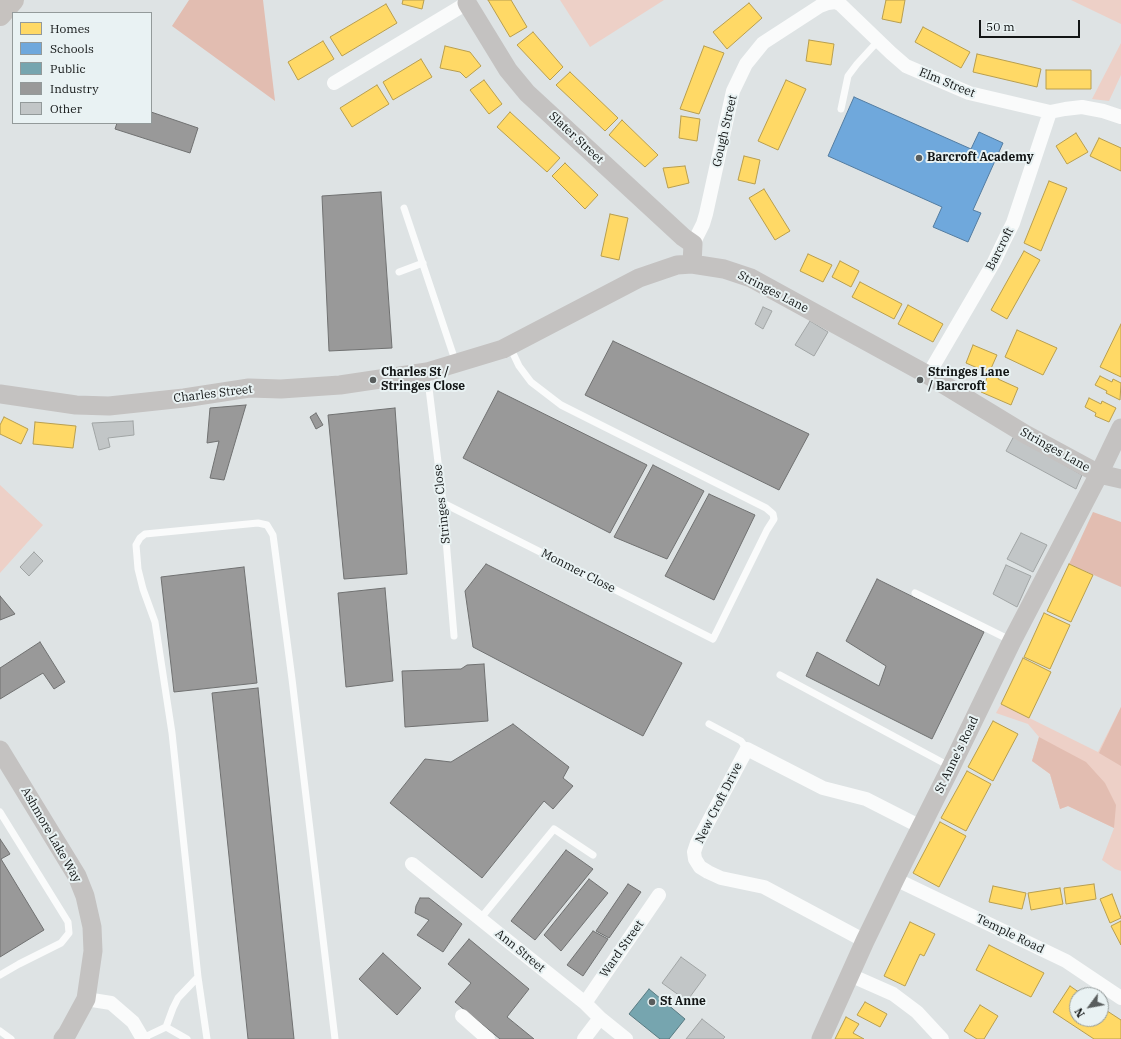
<!DOCTYPE html>
<html>
<head>
<meta charset="utf-8">
<style>
  body { margin:0 }
  #map { position:relative; width:1121px; height:1039px; overflow:hidden; background:#dee3e4; font-family:"IBM Plex Serif",serif }
  canvas { display:block }
  .legend { position:absolute; left:12px; top:12px; width:140px; height:112px; box-sizing:border-box; background:#e9f2f3; border:1px solid #939a9a; margin:0; padding:5px 7px; list-style:none; font-size:12px; color:#121515 }
  .legend li { display:flex; align-items:center; gap:8px; height:20px }
  .legend b { width:20px; border:1px solid #939a9a }
  .north { position:absolute; left:1069px; top:987px; width:40px; height:40px; box-sizing:border-box; background:#e9f2f3; border:1px solid #939a9a; border-radius:50%; rotate:238deg; font-size:11px; font-weight:700; line-height:16px; text-align:center; color:#121515 }
  .north::after { content:''; display:block; margin:auto; width:14px; height:18px; background:#595d5d; clip-path:polygon(50% 0,100% 100%,50% 72%,0 100%) }
  .scale { position:absolute; left:979px; top:20px; width:101px; height:18px; box-sizing:border-box; border:2px solid #121515; border-top:0; padding-left:5px; font-size:12px; line-height:14px; white-space:nowrap; color:#121515; -webkit-text-stroke:3px #e9f2f3; paint-order:stroke }
</style>
</head>
<body>
<div id="map">
<canvas width="1121" height="1039"></canvas>
<ul class="legend">
<li><b style="height:11px;background:#ffd966"></b>Homes</li>
<li><b style="height:11px;background:#6fa8dc"></b>Schools</li>
<li><b style="height:11px;background:#76a5af"></b>Public</li>
<li><b style="height:11px;background:#999"></b>Industry</li>
<li><b style="height:11px;background:#c2c6c7"></b>Other</li>
</ul>
<div class="north">N</div>
<div class="scale">50 m</div>
</div>
<script>
const g = document.querySelector('canvas').getContext('2d');
g.lineJoin = 'round';
function paint(path, color) { g.fillStyle = color; g.fill(path, 'evenodd'); }
const poly = rows => new Path2D(rows.map(r => 'M' + r).join(''));
function stroke(path, color, width, dash) { g.strokeStyle = color; g.lineWidth = width; g.lineCap = dash ? 'butt' : 'round'; g.setLineDash(dash || []); g.stroke(path); }
function write(font, color, halo, rows, align = 'center') {
  g.font = font + ' "IBM Plex Serif",serif'; g.lineWidth = 4; g.setLineDash([]); g.textBaseline = 'middle'; g.strokeStyle = halo; g.fillStyle = color; for (const [text, x, y, turn = 0] of rows) {
    g.save(); g.translate(x, y); g.rotate((+turn || 0) * Math.PI / 180); g.textAlign = isNaN(turn) ? turn : align; if (halo) g.strokeText(text, 0, 0); g.fillText(text, 0, 0); g.restore();
  }
}
const green = poly([
  [560,0,664,0,590,47],
  [1071,0,1121,0,1121,24],
  [1121,43,1121,75,1109,101,1092,99],
  [0,485,43,525,0,573],
  [1001,704,1098,752,1121,707,1121,871,1115,869,1102,860,1114,828,1068,806,1060,809,1050,774,1032,761,1039,737,1028,724,996,713]
]);
const forest = poly([
  [189,0,263,0,275,101,172,26],
  [1093,512,1121,522,1121,587,1069,564],
  [1121,707,1121,766,1099,753],
  [1039,737,1086,762,1105,783,1116,805,1114,828,1068,806,1060,809,1050,774,1032,761]
]);
const homes = poly([
  [403,0,424,0,422,9,402,4,403,0],
  [488,0,511,0,527,27,510,37,488,0],
  [886,0,905,0,901,23,882,19,886,0],
  [749,3,762,18,727,49,713,32,749,3],
  [386,4,397,23,342,56,330,37,386,4],
  [923,27,970,52,961,68,915,42,923,27],
  [533,32,563,67,550,80,517,45,533,32],
  [809,40,834,44,831,65,806,61,809,40],
  [323,41,334,59,298,80,288,62,323,41],
  [445,46,470,52,481,66,466,78,460,72,440,68,445,46],
  [704,46,724,53,699,114,680,109,704,46],
  [977,54,1041,69,1037,87,973,72,977,54],
  [421,59,432,77,393,100,383,82,421,59],
  [1046,70,1091,70,1091,89,1046,89,1046,70],
  [570,72,618,118,605,131,556,85,570,72],
  [484,80,502,104,489,114,470,90,484,80],
  [786,80,806,89,778,150,758,141,786,80],
  [377,85,389,104,352,127,340,108,377,85],
  [510,112,560,158,547,172,497,127,510,112],
  [681,116,700,119,697,141,679,138,681,116],
  [622,120,658,155,645,167,609,135,622,120],
  [1076,133,1088,152,1067,164,1056,146,1076,133],
  [1099,138,1121,148,1121,171,1090,156,1099,138],
  [744,156,760,160,755,184,738,180,744,156],
  [565,163,598,195,585,209,552,176,565,163],
  [685,166,689,183,668,188,663,168,685,166],
  [1049,181,1067,188,1041,251,1024,243,1049,181],
  [764,189,790,231,775,240,749,198,764,189],
  [610,214,628,218,619,260,601,256,610,214],
  [1024,251,1040,260,1007,319,991,310,1024,251],
  [808,254,832,265,823,282,800,271,808,254],
  [840,261,859,271,851,287,832,277,840,261],
  [860,282,902,304,894,319,852,297,860,282],
  [908,305,943,324,933,342,898,324,908,305],
  [1121,324,1121,377,1100,367,1121,324],
  [1017,330,1057,348,1043,375,1005,357,1017,330],
  [973,345,997,355,989,373,966,363,973,345],
  [991,368,1001,371,998,379,1018,388,1011,405,981,392,991,368],
  [1100,376,1112,382,1113,379,1121,383,1120,400,1106,393,1107,391,1095,385,1100,376],
  [1089,398,1101,404,1102,401,1116,408,1109,422,1095,416,1096,413,1085,407,1089,398],
  [4,417,28,429,21,444,0,434,0,425,4,417],
  [35,422,76,426,73,448,33,444,35,422],
  [1069,564,1093,575,1071,622,1047,611,1069,564],
  [1044,613,1070,625,1050,669,1024,657,1044,613],
  [1023,658,1051,672,1029,718,1001,704,1023,658],
  [993,721,1018,734,993,781,968,767,993,721],
  [967,771,991,784,966,831,941,818,967,771],
  [940,822,966,836,939,887,913,873,940,822],
  [1094,884,1096,899,1066,904,1064,888,1094,884],
  [993,886,1026,893,1022,909,989,902,993,886],
  [1060,888,1063,904,1031,910,1028,893,1060,888],
  [1112,894,1121,918,1110,923,1100,899,1112,894],
  [1121,921,1121,945,1111,926,1121,921],
  [910,922,935,934,924,956,920,954,905,986,884,976,910,922],
  [989,945,1044,973,1031,997,976,970,989,945],
  [1070,986,1083,995,1077,995,1077,1019,1101,1019,1101,1007,1121,1020,1121,1039,1094,1039,1053,1012,1070,986],
  [865,1002,887,1014,880,1027,857,1015,865,1002],
  [980,1005,998,1016,984,1039,977,1039,964,1031,980,1005],
  [846,1017,859,1024,853,1033,864,1039,835,1039,846,1017]
]);
const schools = poly([
  [854,97,971,149,979,132,1003,143,973,210,981,213,968,242,933,227,942,207,828,156,854,97]
]);
const public = poly([
  [649,989,685,1019,669,1039,660,1039,629,1014,649,989]
]);
const industry = poly([
  [151,112,198,128,190,153,115,129,117,123,151,123,151,112],
  [381,192,392,348,329,351,322,196,381,192],
  [613,341,809,434,779,490,585,395,613,341],
  [498,391,647,465,610,533,463,458,498,391],
  [246,405,224,480,210,478,219,441,207,443,210,408,246,405],
  [395,408,407,574,344,579,328,415,395,408],
  [316,413,323,425,316,429,310,417,316,413],
  [653,465,704,491,667,559,614,537,653,465],
  [709,494,755,515,714,600,665,576,709,494],
  [486,564,682,663,643,736,473,647,465,591,486,564],
  [244,567,257,683,174,692,161,577,244,567],
  [877,579,984,632,932,739,806,676,817,652,879,686,886,666,846,641,877,579],
  [385,588,393,681,346,687,338,593,385,588],
  [0,596,15,614,0,620,0,596],
  [40,642,65,682,54,689,43,673,0,699,0,668,40,642],
  [484,664,488,721,405,727,402,671,461,669,467,665,484,664],
  [258,688,294,1039,248,1039,212,693,258,688],
  [513,724,569,767,563,778,573,786,553,809,544,801,482,878,390,803,425,759,451,762,513,724],
  [0,839,10,854,1,859,44,930,0,957,0,839],
  [566,850,593,869,535,940,511,921,566,850],
  [589,879,608,893,561,951,544,935,589,879],
  [628,884,641,892,609,938,596,931,628,884],
  [420,898,429,898,462,924,443,952,417,935,429,920,415,913,416,906,420,898],
  [593,931,608,939,583,976,567,965,593,931],
  [469,939,529,989,507,1017,534,1039,500,1039,455,1002,471,983,448,964,469,939],
  [383,953,421,988,397,1015,359,979,383,953]
]);
const building = poly([
  [763,307,772,311,763,329,755,324,763,307],
  [810,321,828,332,814,356,795,345,810,321],
  [133,421,134,435,108,438,110,447,99,450,92,423,133,421],
  [1014,436,1082,475,1076,489,1006,451,1014,436],
  [1021,533,1047,545,1033,572,1007,559,1021,533],
  [34,552,43,561,29,576,20,567,34,552],
  [1006,565,1031,576,1017,607,993,594,1006,565],
  [681,957,706,975,687,1001,662,983,681,957],
  [702,1019,725,1037,723,1039,686,1039,702,1019]
]);
const lane = poly([
  [841,109,848,76,857,64,878,41],
  [404,208,456,363],
  [399,272,423,263],
  [427,372,443,503,454,636],
  [443,503,713,639,767,530,774,519,773,514,766,508,561,405,531,382,519,366,510,347],
  [915,593,1012,641],
  [780,675,951,767],
  [709,724,741,741,747,749],
  [0,812,68,922,69,933,61,943,19,964,0,975],
  [480,919,554,829,593,855],
  [198,977,207,1039],
  [166,1027,187,1039],
  [0,1031,11,1039],
  [143,1038,166,1027,173,1008,178,998,198,977,172,733,155,622,143,589,138,569,136,545,140,538,145,534,258,523,267,525,273,535,292,679,335,1039]
]);
const street = poly([
  [334,83,467,3,465,0],
  [693,244,703,224,706,214,733,91,746,64,763,43,820,6,828,3,835,2,840,4,891,53,906,66,969,93,1050,112,1065,109,1082,107,1103,111,1121,117],
  [928,375,994,262,1004,241,1013,223,1050,112],
  [412,864,585,1003,600,1018,626,1039],
  [895,879,1066,961,1121,998],
  [865,941,764,887,721,878,708,872,700,867,695,859,694,852,697,843,747,749,823,788,866,799,921,827],
  [850,975,893,994,917,1012,942,1039],
  [86,999,111,1003,133,1022,143,1039],
  [585,1003,659,895],
  [462,1016,488,1039],
  [584,1039,600,1018]
]);
const secondary = poly([
  [467,3,508,70,527,93,683,237,693,244,692,264],
  [0,394,76,405,109,406,184,398,249,388,281,389,340,385,427,372,503,349,639,278,677,265,692,264,724,269,751,278,928,375,1025,434,1099,474,1121,479],
  [0,750,77,876,85,896,92,927,93,951,86,999,67,1034,63,1039],
  [821,1039,865,941,895,879,951,767,1012,641,1099,474,1121,428]
]);
const primary = poly([
  [0,15,13,0]
]);
const markers = [
  [919,158,4,"#595d5d"],
  [373,380,4,"#595d5d"],
  [920,380,4,"#595d5d"],
  [652,1002,4,"#595d5d"]
];
const streetNames = [
  ["Elm Street",947,83,22],
  ["Gough Street",725,131,-77],
  ["Slater Street",576,138,43],
  ["Barcroft",1000,249,-63],
  ["Stringes Lane",773,292,27],
  ["Charles Street",213,394,-7],
  ["Stringes Lane",1055,450,29],
  ["Stringes Close",442,504,-96],
  ["Monmer Close",578,571,27],
  ["St Anne's Road",957,755,-64],
  ["New Croft Drive",719,803,-63],
  ["Ashmore Lake Way",51,835,60],
  ["Temple Road",1010,934,26],
  ["Ward Street",622,949,-55],
  ["Ann Street",520,951,39]
];
const poiNames = [
  ["Barcroft Academy",927,158],
  ["Charles St /",381,373],
  ["Stringes Close",381,387],
  ["Stringes Lane",928,373],
  ["/ Barcroft",928,387],
  ["St Anne",660,1002]
];
paint(green, '#edd0c7');
paint(forest, '#e2bdb1');
paint(homes, '#ffd966');
stroke(homes, '#b89e4e', 1);
paint(schools, '#6fa8dc');
stroke(schools, '#537ca0', 1);
paint(public, '#76a5af');
stroke(public, '#587a81', 1);
paint(industry, '#999');
stroke(industry, '#707171', 1);
paint(building, '#c2c6c7');
stroke(building, '#a1a5a5', 1);
stroke(lane, '#fafbfb', 7);
stroke(street, '#fafbfb', 14);
stroke(secondary, '#c4c2c1', 19);
stroke(primary, '#c6c2bf', 22);
for (const [x, y, r, color] of markers) { const dot = new Path2D(); dot.arc(x, y, r, 0, 2 * Math.PI); g.fillStyle = color; g.fill(dot); stroke(dot, '#e9f2f3', 1.5); }
write('12px', '#121515', '#e9f2f3', streetNames);
write('bold 12px', '#121515', '#e9f2f3', poiNames, 'left');
</script>
</body>
</html>
